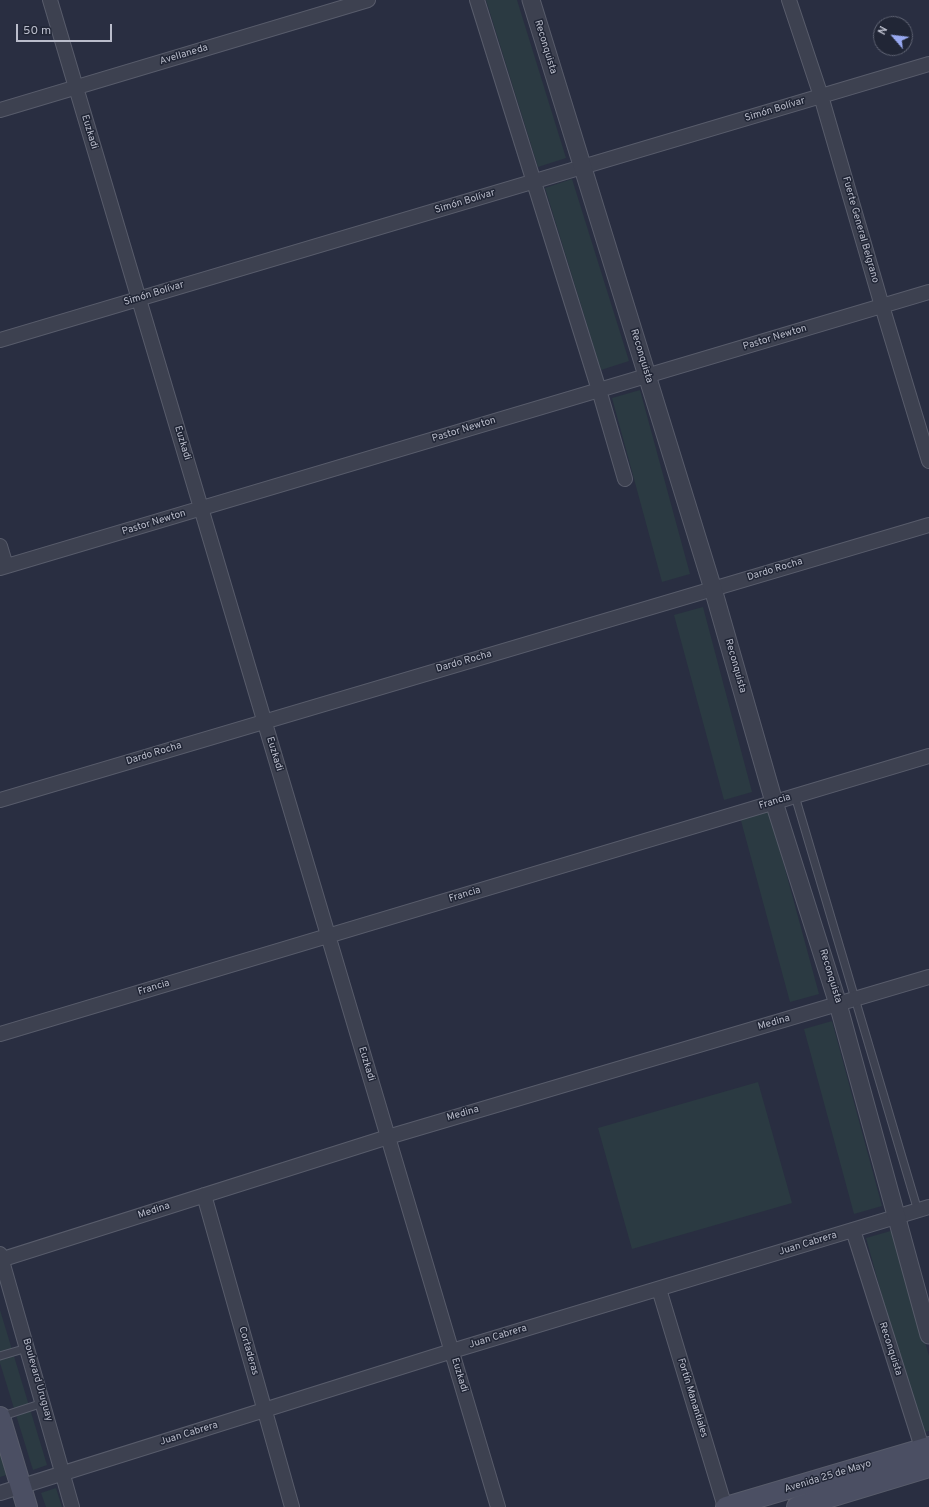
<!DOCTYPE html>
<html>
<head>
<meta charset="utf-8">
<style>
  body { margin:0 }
  #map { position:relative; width:929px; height:1507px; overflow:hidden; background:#292e41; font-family:Overpass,sans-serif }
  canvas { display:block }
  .north { position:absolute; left:873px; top:16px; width:40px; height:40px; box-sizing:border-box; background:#212636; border:1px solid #5e6272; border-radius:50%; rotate:298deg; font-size:11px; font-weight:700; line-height:16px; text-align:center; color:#babdcb }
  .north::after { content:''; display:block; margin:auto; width:14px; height:18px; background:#98a9f1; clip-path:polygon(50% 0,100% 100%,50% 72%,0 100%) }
  .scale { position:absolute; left:16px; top:24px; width:96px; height:18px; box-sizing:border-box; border:2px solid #babdcb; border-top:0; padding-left:5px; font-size:12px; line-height:14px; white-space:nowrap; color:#babdcb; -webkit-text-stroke:3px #212636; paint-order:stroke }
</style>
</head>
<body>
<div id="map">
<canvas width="929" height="1507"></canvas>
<div class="north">N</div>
<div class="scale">50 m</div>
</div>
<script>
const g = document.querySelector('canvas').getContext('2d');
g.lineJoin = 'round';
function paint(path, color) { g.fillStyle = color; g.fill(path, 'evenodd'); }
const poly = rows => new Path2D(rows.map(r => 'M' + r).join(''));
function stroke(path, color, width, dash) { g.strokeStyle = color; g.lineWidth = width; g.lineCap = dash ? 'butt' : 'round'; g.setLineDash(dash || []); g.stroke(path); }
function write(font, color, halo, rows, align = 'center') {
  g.font = font + ' Overpass,sans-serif'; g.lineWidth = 3; g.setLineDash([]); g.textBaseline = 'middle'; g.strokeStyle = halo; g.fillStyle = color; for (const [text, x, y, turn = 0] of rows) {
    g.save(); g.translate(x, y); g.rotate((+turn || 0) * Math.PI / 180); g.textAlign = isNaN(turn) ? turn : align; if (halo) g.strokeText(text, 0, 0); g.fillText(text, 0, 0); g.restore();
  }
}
const green = poly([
  [486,0,517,0,566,158,538,167],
  [572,179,629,361,601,370,545,188],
  [640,390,690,574,662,582,612,398],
  [703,607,752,792,724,800,674,615],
  [769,810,819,994,790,1002,740,817],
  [832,1021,882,1206,854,1214,804,1029],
  [758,1082,792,1203,632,1249,598,1128],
  [894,1230,929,1356,929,1431,920,1433,866,1238],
  [0,1310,47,1465,33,1470,0,1363],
  [0,1443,10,1474,0,1477],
  [56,1488,62,1507,46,1507,41,1493]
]);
const service = poly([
  [795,796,918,1211],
  [0,1356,27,1348],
  [0,1417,43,1403]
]);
const minor = poly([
  [50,0,498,1507],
  [477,0,599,390,625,479],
  [789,0,821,96,882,306,929,461],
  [0,110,368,0],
  [0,340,929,64],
  [0,546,6,566],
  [0,568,929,292],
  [0,800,929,525],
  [0,1034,929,756],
  [204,1195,292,1507],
  [853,1230,925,1457],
  [0,1254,72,1507],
  [0,1260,388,1137,929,977],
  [659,1289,725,1507],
  [0,1493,452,1351,929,1207]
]);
const tertiary = poly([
  [531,0,713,589,774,802,838,1004,929,1335]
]);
const secondary = poly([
  [0,1417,27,1507],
  [726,1507,929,1447],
  [797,1507,929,1467]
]);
const streetNames = [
  ["Reconquista",545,47,73],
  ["Avellaneda",184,55,-17],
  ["Simón Bolívar",775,110,-17],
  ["Euzkadi",89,132,73],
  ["Simón Bolívar",465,202,-17],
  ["Fuerte General Belgrano",860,230,74],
  ["Simón Bolívar",154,294,-17],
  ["Pastor Newton",775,338,-17],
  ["Reconquista",641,356,73],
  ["Pastor Newton",464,430,-17],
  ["Euzkadi",182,443,73],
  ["Pastor Newton",154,523,-17],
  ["Dardo Rocha",775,570,-17],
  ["Dardo Rocha",464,662,-16],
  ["Reconquista",735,666,74],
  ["Dardo Rocha",154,754,-17],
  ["Euzkadi",274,754,73],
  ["Francia",775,802,-17],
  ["Francia",465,895,-17],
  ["Reconquista",830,976,73],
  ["Francia",154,988,-17],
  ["Medina",774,1023,-16],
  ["Euzkadi",366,1064,73],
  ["Medina",463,1114,-16],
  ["Medina",154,1211,-18],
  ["Juan Cabrera",808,1244,-17],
  ["Juan Cabrera",498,1337,-17],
  ["Reconquista",890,1349,72],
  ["Cortaderas",248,1351,74],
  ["Euzkadi",459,1375,73],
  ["Boulevard Uruguay",37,1380,74],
  ["Fortín Manantiales",692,1398,73],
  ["Juan Cabrera",189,1434,-17],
  ["Avenida 25 de Mayo",828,1477,-17]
];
paint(green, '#2b3a42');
stroke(service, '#585c6b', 9);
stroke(minor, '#585c6b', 16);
stroke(tertiary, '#585c6b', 19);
stroke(secondary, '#585c6b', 22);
stroke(service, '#3d4150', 7);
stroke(minor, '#3d4150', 14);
stroke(tertiary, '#3d4150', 17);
stroke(secondary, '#4b4f63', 20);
write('10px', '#babdcb', '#212636', streetNames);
</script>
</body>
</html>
